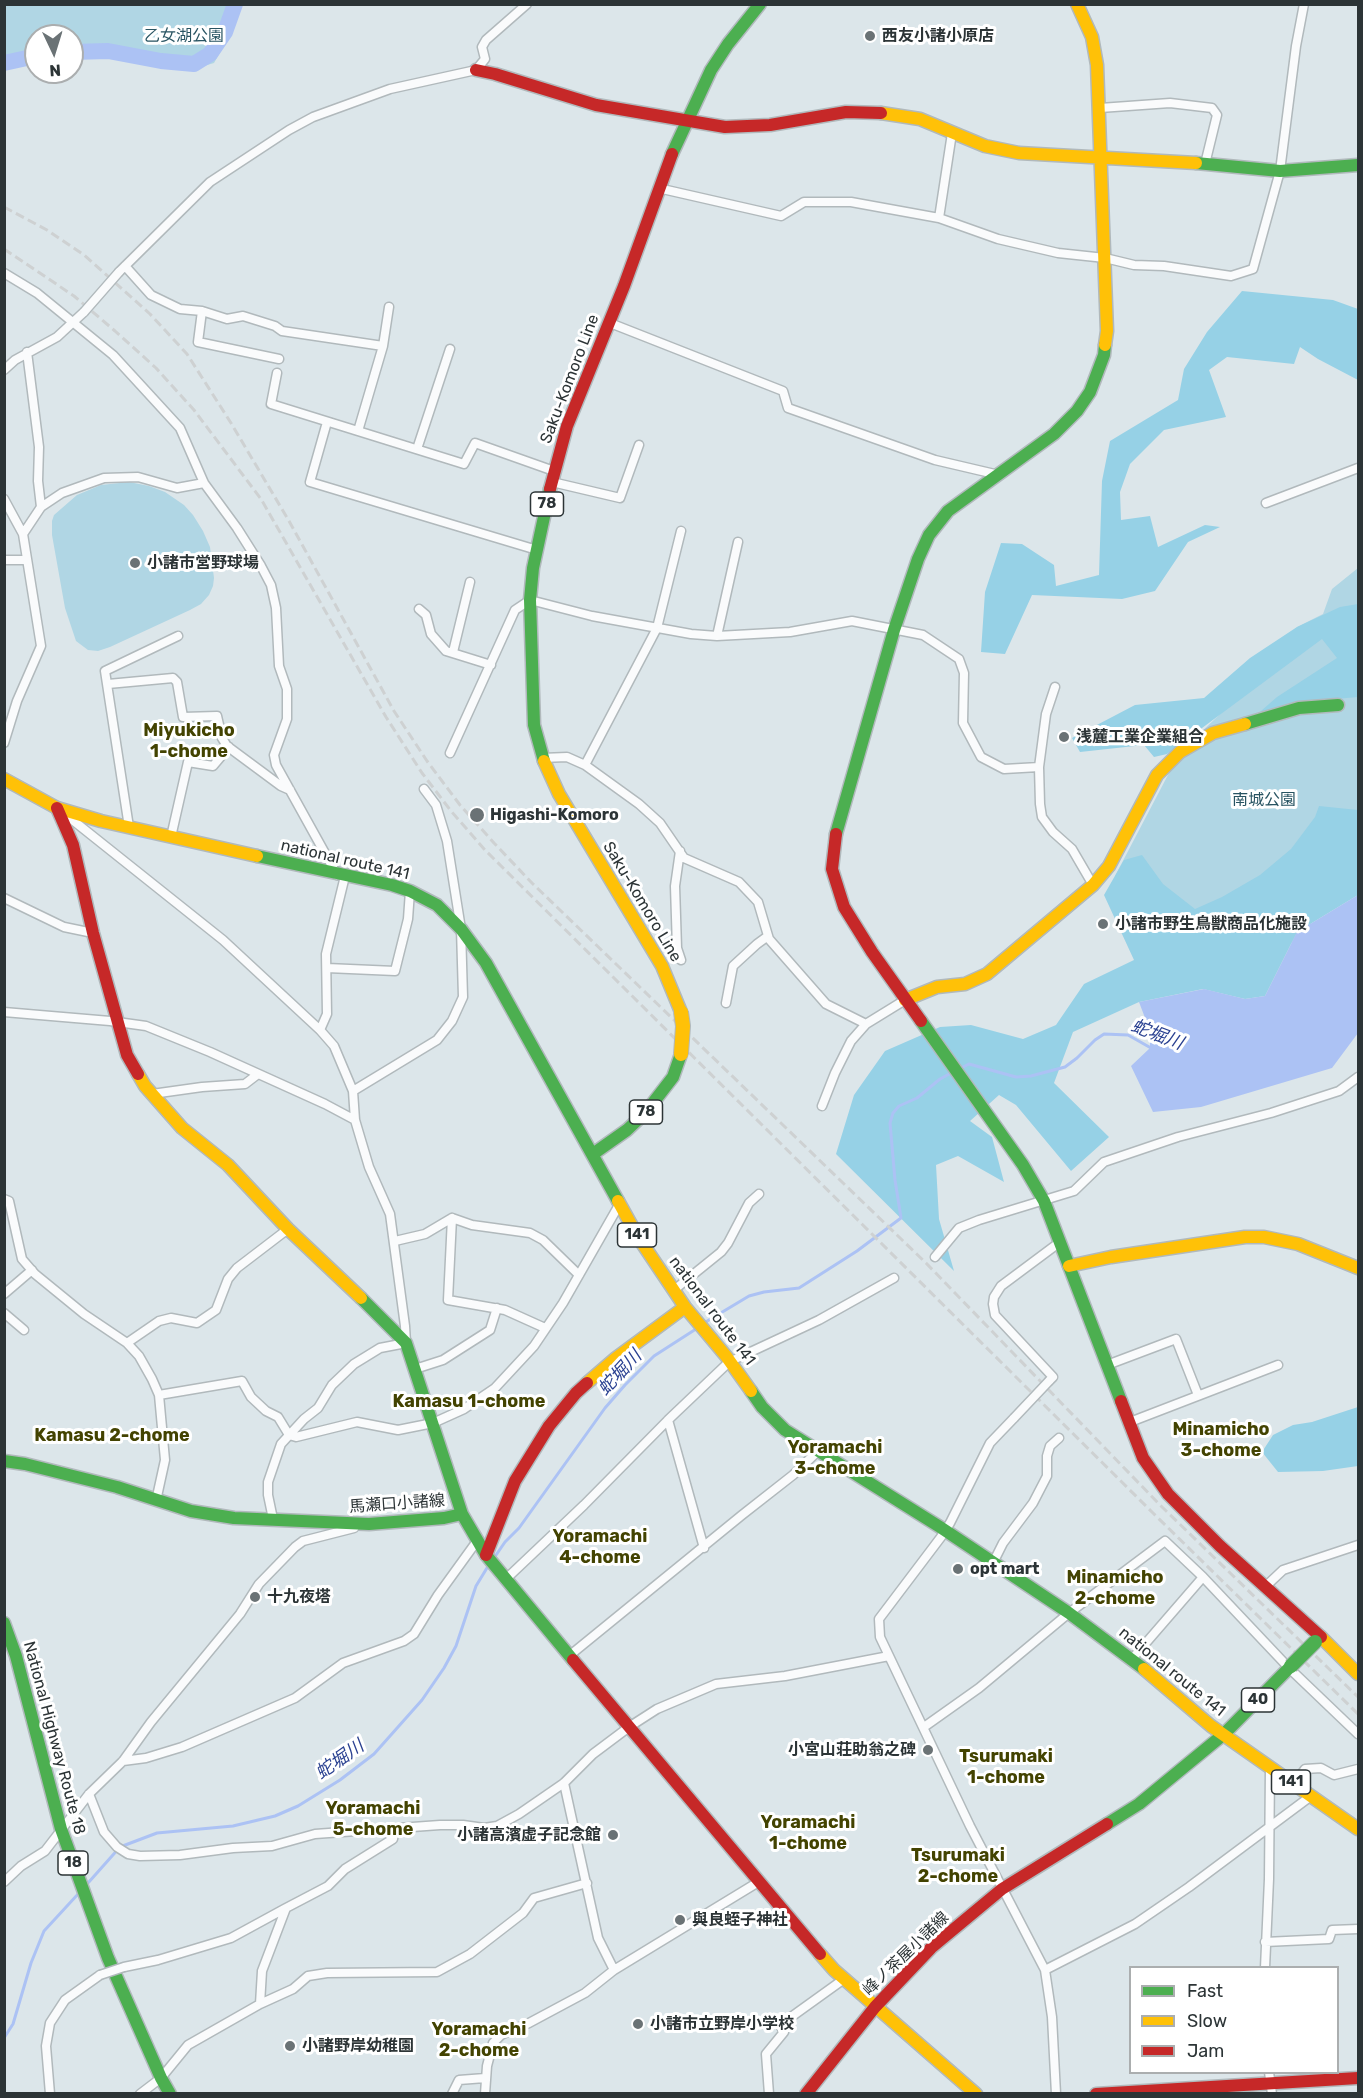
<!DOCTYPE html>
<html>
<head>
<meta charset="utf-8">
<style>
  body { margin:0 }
  #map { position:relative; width:1363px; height:2098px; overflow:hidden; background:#dce6ea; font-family:Rubik,sans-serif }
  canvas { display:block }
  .frame { position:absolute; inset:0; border:6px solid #2c3436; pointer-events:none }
  .legend { position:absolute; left:1129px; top:1966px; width:210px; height:108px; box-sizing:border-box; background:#fff; border:2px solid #abaeaf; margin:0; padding:8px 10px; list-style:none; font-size:18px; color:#2c3436 }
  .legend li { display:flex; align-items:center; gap:12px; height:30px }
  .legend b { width:30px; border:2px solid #abaeaf }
  .north { position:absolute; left:24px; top:24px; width:60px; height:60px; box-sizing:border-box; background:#fff; border:2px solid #abaeaf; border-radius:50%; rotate:176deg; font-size:16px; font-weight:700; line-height:24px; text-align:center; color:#2c3436 }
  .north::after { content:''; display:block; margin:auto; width:21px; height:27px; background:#6a7275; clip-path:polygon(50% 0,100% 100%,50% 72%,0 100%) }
</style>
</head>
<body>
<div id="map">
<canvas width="1363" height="2098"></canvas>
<div class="frame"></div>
<ul class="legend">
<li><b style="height:8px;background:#4caf50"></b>Fast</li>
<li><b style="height:8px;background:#ffc107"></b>Slow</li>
<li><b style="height:8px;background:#c62828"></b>Jam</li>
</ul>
<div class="north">N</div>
</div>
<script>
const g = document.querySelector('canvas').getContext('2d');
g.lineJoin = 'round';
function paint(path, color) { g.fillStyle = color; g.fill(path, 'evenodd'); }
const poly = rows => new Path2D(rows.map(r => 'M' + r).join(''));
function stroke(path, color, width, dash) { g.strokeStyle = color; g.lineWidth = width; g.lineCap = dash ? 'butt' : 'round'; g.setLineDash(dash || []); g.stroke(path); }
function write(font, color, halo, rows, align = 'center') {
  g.font = font + ' Rubik,"Noto Sans JP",sans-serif'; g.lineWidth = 6; g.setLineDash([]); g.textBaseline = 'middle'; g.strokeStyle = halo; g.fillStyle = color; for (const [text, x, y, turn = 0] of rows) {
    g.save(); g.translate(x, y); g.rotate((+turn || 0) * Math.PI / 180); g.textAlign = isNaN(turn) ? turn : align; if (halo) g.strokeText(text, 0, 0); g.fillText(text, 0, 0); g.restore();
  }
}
const green = poly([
  [5,4,242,4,242,5,229,37,214,63,191,70,102,57,72,58,72,36,36,36,36,60,5,68],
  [129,482,149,486,165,492,184,505,193,515,203,531,210,547,214,578,213,586,209,595,201,604,190,610,110,647,98,651,88,650,76,641,65,608,52,535,52,521,54,515,77,495,101,485],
  [1358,568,1358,886,1337,898,1256,978,1115,876,1180,752,1235,700,1297,627,1323,614,1332,589]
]);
const forest = poly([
  [1242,291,1333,300,1358,309,1358,380,1318,359,1300,347,1294,364,1227,357,1209,370,1226,417,1164,430,1130,464,1120,492,1121,520,1150,516,1158,547,1205,525,1220,527,1188,542,1155,591,1122,599,1032,595,1005,654,981,652,985,592,1001,543,1022,544,1054,565,1056,586,1099,575,1102,481,1110,441,1178,400,1184,369,1207,332],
  [1358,604,1358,697,1313,701,1253,718,1277,697,1337,658,1322,639,1167,754,1154,757,1144,745,1080,752,1072,738,1135,705,1204,698,1250,658,1297,627,1340,607],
  [1319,806,1358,810,1358,895,1297,932,1265,996,1245,999,1203,989,1139,1002,1073,1032,1054,1083,1109,1137,1071,1171,1016,1105,999,1095,970,1121,992,1137,1004,1182,958,1156,936,1165,939,1219,954,1271,836,1154,854,1095,885,1051,940,1027,971,1025,1023,1039,1056,1025,1084,984,1134,960,1104,895,1124,860,1142,855,1163,884,1195,909,1222,897,1260,875,1291,849,1315,817],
  [1358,1407,1358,1466,1323,1471,1278,1472,1262,1452,1273,1435,1293,1425,1312,1422]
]);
const water = poly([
  [1358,895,1358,1033,1332,1068,1201,1107,1153,1112,1131,1066,1150,1048,1150,1031,1139,1002,1204,989,1245,999,1265,996,1297,932]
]);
const stream = poly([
  [959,1069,969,1064,1016,1077,1031,1076,1065,1067,1077,1058,1095,1040,1104,1034,1128,1035,1151,1048],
  [704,1323,749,1296,764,1292,799,1288,857,1251,901,1218,895,1180,890,1123,893,1113,899,1106,917,1098,940,1079,953,1072],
  [494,1558,505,1542,519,1528,605,1408,625,1385,654,1356,696,1329],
  [88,1883,120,1847,157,1833,233,1826,275,1816,298,1806,340,1780,374,1754,422,1700,444,1668,456,1646,476,1586,490,1563],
  [4,2038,13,2024,31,1963,44,1931,79,1893]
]);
const river = poly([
  [72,52,108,51,161,61,194,64,210,54,225,32,235,4],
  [4,63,36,56]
]);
const street = poly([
  [1100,108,1170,103,1212,108,1217,115,1205,164],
  [658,188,781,216,804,202,851,202,939,218,998,239,1058,253,1105,258,1134,265,1164,266,1231,276,1253,269,1280,171,1296,46,1304,4],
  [939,218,952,133],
  [125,266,151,295,180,309,202,311,227,319,243,316,275,326,282,331,383,346],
  [119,272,210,182,289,130,313,117,390,89,476,70,485,59,482,47,486,40,527,4],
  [4,273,37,293,113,355,180,428,204,483,237,528,261,566,271,585,276,608,279,666,287,689,287,719,274,755,276,765,337,875],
  [202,311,198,342,279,359],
  [610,323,783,391,788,408,935,460,999,475],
  [27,352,39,447,38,481,41,507],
  [4,370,15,360,57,337,84,312],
  [277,373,271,404,464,464,475,443,554,471],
  [327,422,310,482,537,550],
  [358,431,383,346,389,307],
  [417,449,450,349],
  [552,482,620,498,639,445],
  [4,499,23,534,41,646,17,701,4,743],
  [1266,503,1358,468],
  [23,534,41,507,62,493,104,478,138,477,177,488,204,483],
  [4,560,26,560],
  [419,609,426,615,431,634,446,651,491,665],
  [717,636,738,542],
  [453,652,470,582],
  [108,684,173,678,177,682,183,717,217,716,222,738,227,746,281,786,290,790],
  [1055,687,1046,714,1039,767,1040,804,1042,817,1053,832,1072,849,1093,885],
  [450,753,515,610,530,600,592,616,691,634,717,636,790,632,852,621,923,635,959,659,964,673,963,723,981,757,1004,769,1039,767],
  [542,758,567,757,585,765,639,804,660,823,684,858,739,882,758,902,769,939,826,1004,866,1024],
  [585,765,657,628,681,531],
  [65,814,223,940,320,1030,334,1046,353,1091,355,1120,369,1167,390,1214,405,1326,406,1343,380,1348,354,1364,332,1385,318,1408,304,1419,281,1444,268,1482,268,1495,273,1519],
  [129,827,105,671,178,636],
  [171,837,188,762,213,766,229,747],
  [680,851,675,886,677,948,681,960],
  [4,898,64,927,93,933],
  [327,968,395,971,408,919,410,891],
  [726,1003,733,966,757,944,768,936],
  [4,1012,110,1021,146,1026,210,1052,325,1104,355,1120],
  [320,1030,327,1014,326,954,345,876],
  [353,1091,437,1040,452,1021,463,997,461,929,447,841,436,805,424,789],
  [152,1094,202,1087,245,1084,258,1074],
  [822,1106,835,1073,851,1041,866,1024,905,1000],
  [4,1199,9,1201,22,1259,35,1274,84,1314,127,1343,139,1356,152,1379,159,1395,165,1460,156,1501],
  [395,1241,425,1234,452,1218],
  [935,1257,959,1228,979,1220,1074,1191,1104,1162,1178,1137,1271,1113,1339,1091,1358,1077],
  [674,1290,721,1252,728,1243,749,1203,759,1194],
  [4,1294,32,1270],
  [4,1313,24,1330],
  [545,1328,505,1310,448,1300,452,1218,472,1225,530,1233,543,1240,579,1275],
  [127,1343,159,1321,171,1318,197,1323,216,1310,228,1279,237,1268,288,1229],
  [1107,1365,1176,1339,1198,1395],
  [415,1369,443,1360,490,1330,497,1308],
  [1049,1381,1053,1377,995,1315,993,1304,994,1297,1001,1286,1060,1242],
  [159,1395,242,1381,251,1397,266,1411,278,1417,289,1435],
  [1014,1418,990,1443,950,1523,941,1537,879,1619,880,1637,970,1826,1045,1970,1052,2017,1056,2094],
  [668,1420,704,1548],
  [1130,1422,1278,1365],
  [289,1435,296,1437,357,1422,398,1430,433,1423,464,1409,495,1388,534,1346,563,1303,619,1205],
  [993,1563,1003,1543,1033,1503,1047,1476,1047,1456,1050,1446,1059,1438],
  [507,1578,584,1505,668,1420,729,1362,819,1320,894,1278],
  [1266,1586,1283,1570,1358,1545],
  [569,1656,742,1515,793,1475,819,1450],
  [1132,1659,1203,1577],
  [924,1727,979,1688,1069,1613,1165,1541,1203,1577,1289,1668,1358,1734],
  [123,1761,146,1758,182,1747,295,1698,343,1663,404,1641,414,1634,438,1595,477,1541],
  [564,1783,598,1938,614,1970],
  [1294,1784,1305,1769,1321,1768,1334,1775,1358,1769],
  [89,1794,104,1832,117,1847,128,1854,140,1856,180,1855,233,1848,272,1846,315,1834,440,1825,463,1825,484,1828,497,1826,519,1814,564,1783,593,1754,629,1727,657,1709,716,1684,785,1676,889,1656],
  [4,1882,21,1866,45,1851,89,1794,123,1761,151,1722,240,1614,259,1584,295,1547,303,1541,354,1528],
  [1265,1942,1329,1939,1332,1930,1358,1929],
  [124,1967,158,1960,231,1938,286,1908],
  [1265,1968,1269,1879,1270,1767],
  [1045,1970,1135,1924,1189,1887,1311,1796],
  [260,2004,262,1971,286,1908,328,1886,345,1869,393,1839,395,1829],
  [1269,2072,1272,2094],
  [50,2094,46,2046,50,2023,65,2000,100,1975],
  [140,2094,161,2078,188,2045,260,2004,293,1989,308,1976,327,1973,437,1972,470,1954,523,1913,534,1898,587,1883],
  [452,2094,459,2080,485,2078],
  [485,2094,487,2066,493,2043,501,2035,529,2023,585,1993,614,1970,760,1881],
  [769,2094,766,2054,784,2032,780,2025,844,1979]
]);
const fast = poly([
  [672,154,711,70,728,44,760,4],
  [1196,163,1280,171,1358,165],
  [1245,724,1299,708,1338,705],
  [544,761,534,725,530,600,533,568,550,489],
  [836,834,894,630,918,559,929,535,948,511,1054,434,1077,411,1090,392,1104,355,1105,345],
  [257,856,392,885,410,891,437,905,461,929,486,963,618,1201],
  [921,1021,1023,1165,1044,1201,1121,1401],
  [593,1154,627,1130,646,1112,673,1077,681,1054],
  [361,1298,406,1343,462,1514,486,1555,573,1660],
  [751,1391,762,1407,785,1430,940,1527,1069,1613,1144,1669],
  [4,1461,25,1464,117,1487,191,1511,234,1518,369,1524,444,1518,462,1514],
  [4,1623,16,1656,61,1829,108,1958,161,2078,170,2094],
  [1224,1734,1291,1666],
  [1107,1824,1139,1804,1224,1734]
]);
const slow = poly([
  [1077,4,1092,37,1097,65,1107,331,1105,345],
  [881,113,920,119,985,146,1019,153,1196,163],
  [544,761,559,794,662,966,681,1012],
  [4,779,57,808,101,821,257,856],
  [905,1000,937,987,965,984,987,974,1093,885,1109,866,1157,775,1180,752,1213,733,1245,724],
  [138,1074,145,1086,182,1128,228,1165,288,1229,361,1298],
  [618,1201,638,1237,685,1307,726,1356,751,1391],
  [1069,1266,1111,1257,1245,1237,1264,1237,1298,1244,1358,1268],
  [587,1383,616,1358,685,1307],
  [1315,1642,1321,1637,1358,1674],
  [1144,1669,1211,1726,1358,1829],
  [820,1954,834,1970,976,2094]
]);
const jam = poly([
  [476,70,495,74,596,105,725,127,770,125,846,112,881,113],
  [550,489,567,426,624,286,672,154],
  [57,808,73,845,93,933,127,1055,138,1074],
  [836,834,832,869,844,907,872,952,921,1021],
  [1121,1401,1143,1458,1168,1494,1220,1546,1321,1637],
  [486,1555,515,1481,549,1426,576,1393,587,1383],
  [573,1660,820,1954],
  [806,2094,875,2007,931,1948,1002,1889,1107,1824],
  [1096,2094,1358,2078]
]);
const rail = poly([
  [4,207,47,230,84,255,150,314,187,354,231,423,289,521,394,711,427,761,460,805,494,843,532,883,926,1263,1160,1505,1358,1697],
  [4,249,74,296,115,331,156,368,194,410,261,499,386,717,422,773,451,811,485,850,1153,1513,1358,1714]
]);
const streetBridge = poly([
  [84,312,119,272],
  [1014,1418,1049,1381],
  [100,1975,124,1967]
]);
const fastBridge = poly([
  [1291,1666,1315,1642]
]);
const slowBridge = poly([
  [681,1012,683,1026,681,1054]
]);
const markers = [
  [870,36,6,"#6a7275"],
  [135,563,6,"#6a7275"],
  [1064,737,6,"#6a7275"],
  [477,815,8,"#6a7275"],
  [1103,924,6,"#6a7275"],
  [958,1569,6,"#6a7275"],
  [255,1597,6,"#6a7275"],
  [928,1750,6,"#6a7275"],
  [613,1835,6,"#6a7275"],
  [680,1920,6,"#6a7275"],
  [638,2024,6,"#6a7275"],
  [290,2046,6,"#6a7275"]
];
const shields = [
  [547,504,33],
  [646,1112,33],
  [637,1235,39],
  [1258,1700,33],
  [1291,1782,39],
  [73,1863,30]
];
const shieldNames = [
  ["78",547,504],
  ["78",646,1112],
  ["141",637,1235],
  ["40",1258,1700],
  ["141",1291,1782],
  ["18",73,1863]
];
const parkNames = [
  ["乙女湖公園",184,36],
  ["南城公園",1264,800]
];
const poiNames = [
  ["西友小諸小原店",882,36],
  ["小諸市営野球場",147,563],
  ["浅麓工業企業組合",1076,737],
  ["Higashi-Komoro",490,815],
  ["小諸市野生鳥獣商品化施設",1115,924],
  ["opt mart",970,1569],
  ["十九夜塔",267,1597],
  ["小宮山荘助翁之碑",916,1750,"right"],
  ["小諸高濱虚子記念館",601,1835,"right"],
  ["與良蛭子神社",692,1920],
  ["小諸市立野岸小学校",650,2024],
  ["小諸野岸幼稚園",302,2046]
];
const streetNames = [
  ["Saku-Komoro Line",570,379,-69],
  ["national route 141",345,860,13],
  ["Saku-Komoro Line",642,902,59],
  ["national route 141",712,1311,53],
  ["馬瀬口小諸線",397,1504,-4],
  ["national route 141",1172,1672,39],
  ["National Highway Route 18",54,1738,75],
  ["峰ノ茶屋小諸線",906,1954,-44]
];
const neighbourhoodNames = [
  ["Miyukicho",189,731],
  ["1-chome",189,752],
  ["Kamasu 1-chome",469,1402],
  ["Minamicho",1221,1430],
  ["3-chome",1221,1451],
  ["Kamasu 2-chome",112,1436],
  ["Yoramachi",835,1448],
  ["3-chome",835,1469],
  ["Yoramachi",600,1537],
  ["4-chome",600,1558],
  ["Minamicho",1115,1578],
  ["2-chome",1115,1599],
  ["Tsurumaki",1006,1757],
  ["1-chome",1006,1778],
  ["Yoramachi",373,1809],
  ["5-chome",373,1830],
  ["Yoramachi",808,1823],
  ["1-chome",808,1844],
  ["Tsurumaki",958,1856],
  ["2-chome",958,1877],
  ["Yoramachi",479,2030],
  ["2-chome",479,2051]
];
const waterNames = [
  ["蛇堀川",1157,1035,21],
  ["蛇堀川",620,1373,-47],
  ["蛇堀川",340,1760,-35]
];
paint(green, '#b0d6e4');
paint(forest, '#96d1e6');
paint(water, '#acc2f4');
stroke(stream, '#acc2f4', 3);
stroke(river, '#acc2f4', 16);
stroke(street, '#b1b9bc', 11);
stroke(fast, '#b1b9bc', 15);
stroke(slow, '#b1b9bc', 15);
stroke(jam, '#b1b9bc', 15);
stroke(street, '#fafbfc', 8);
stroke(fast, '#4caf50', 12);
stroke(slow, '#ffc107', 12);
stroke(jam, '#c62828', 12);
stroke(rail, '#ced1d2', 3, [9, 4.5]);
stroke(streetBridge, '#b1b9bc', 11, []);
stroke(fastBridge, '#b1b9bc', 16, []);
stroke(slowBridge, '#b1b9bc', 16, []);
stroke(streetBridge, '#fafbfc', 8);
stroke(fastBridge, '#4caf50', 14);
stroke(slowBridge, '#ffc107', 14);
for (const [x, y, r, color] of markers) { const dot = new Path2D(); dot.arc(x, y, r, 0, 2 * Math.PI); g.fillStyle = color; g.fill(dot); stroke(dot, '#fff', 2); }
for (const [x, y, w] of shields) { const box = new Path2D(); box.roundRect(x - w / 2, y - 12, w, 24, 4.5); g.fillStyle = '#fff'; g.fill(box); stroke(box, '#2c3436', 1.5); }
write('bold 15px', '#2c3436', null, shieldNames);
write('16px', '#285462', '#fff', parkNames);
write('bold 16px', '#2c3436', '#fff', poiNames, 'left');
write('16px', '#2c3436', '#fff', streetNames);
write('bold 18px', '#434301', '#fff', neighbourhoodNames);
write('italic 18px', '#2a4191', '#fff', waterNames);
</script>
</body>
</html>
